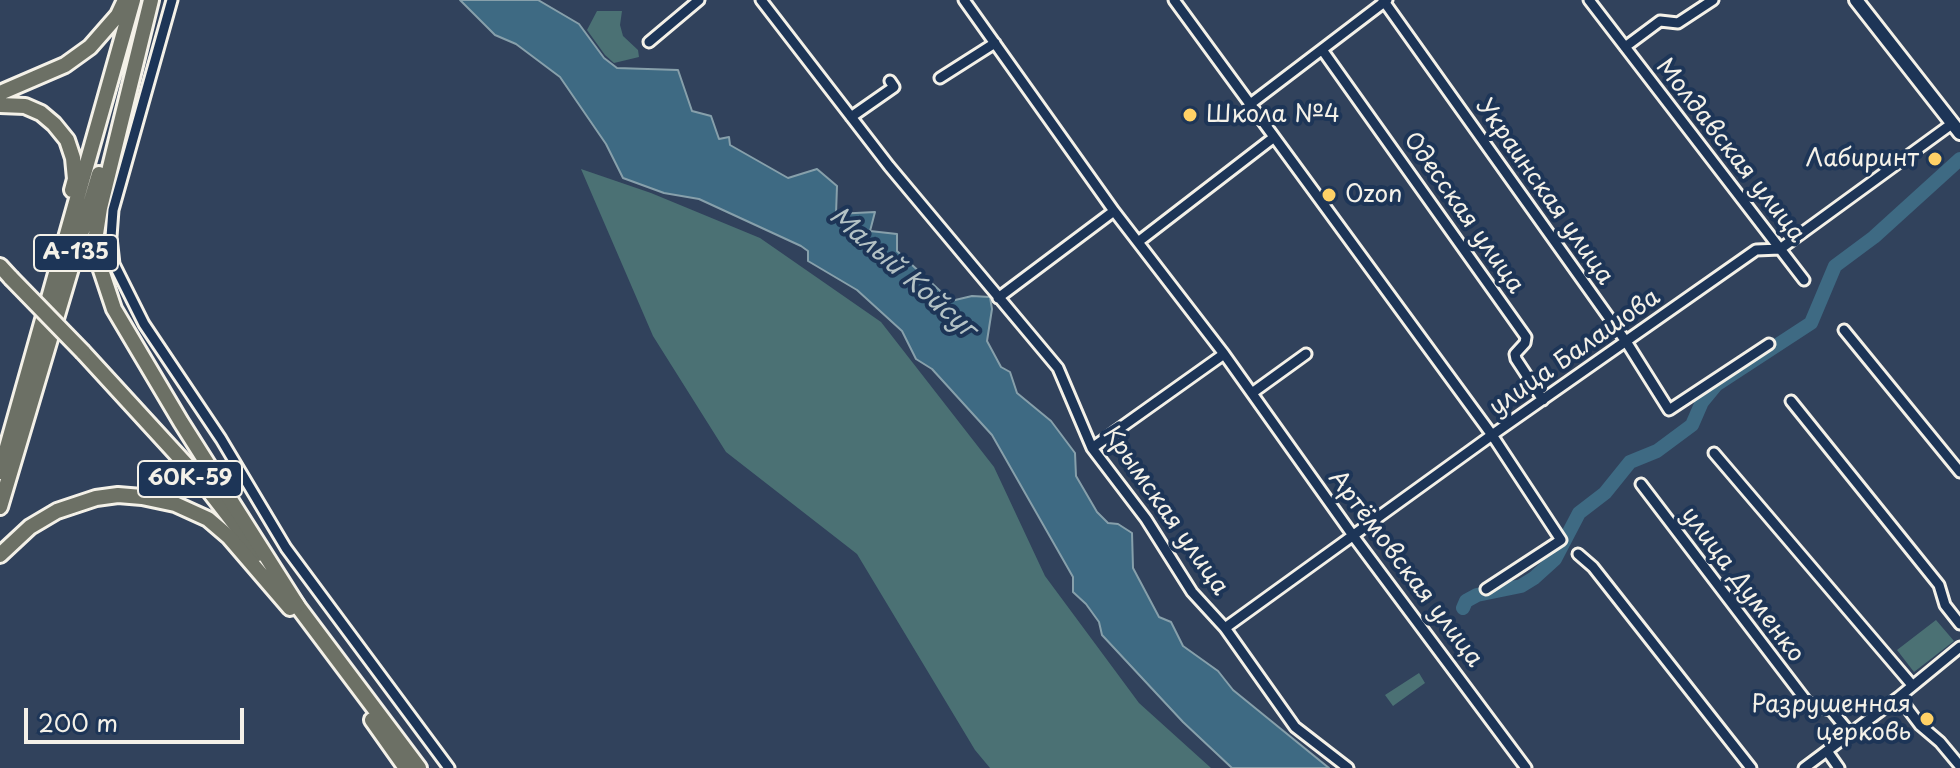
<!DOCTYPE html>
<html>
<head>
<meta charset="utf-8">
<style>
  body { margin:0 }
  #map { position:relative; width:1960px; height:768px; overflow:hidden; background:#31425c; font-family:"Playpen Sans",sans-serif }
  canvas { display:block }
  .scale { position:absolute; left:24px; top:708px; width:220px; height:36px; box-sizing:border-box; border:4px solid #f4f1e8; border-top:0; padding-left:10px; font-size:24px; line-height:28px; white-space:nowrap; color:#f4f1e8; -webkit-text-stroke:6px #1d3557; paint-order:stroke }
</style>
</head>
<body>
<div id="map">
<canvas width="1960" height="768"></canvas>
<div class="scale">200 m</div>
</div>
<script>
const g = document.querySelector('canvas').getContext('2d');
g.lineJoin = 'round';
function paint(path, color) { g.fillStyle = color; g.fill(path, 'evenodd'); }
const poly = rows => new Path2D(rows.map(r => 'M' + r).join(''));
function stroke(path, color, width, dash) { g.strokeStyle = color; g.lineWidth = width; g.lineCap = dash ? 'butt' : 'round'; g.setLineDash(dash || []); g.stroke(path); }
function write(font, color, halo, rows, align = 'center') {
  g.font = font + ' "Playpen Sans",sans-serif'; g.lineWidth = 8; g.setLineDash([]); g.textBaseline = 'middle'; g.strokeStyle = halo; g.fillStyle = color; for (const [text, x, y, turn = 0] of rows) {
    g.save(); g.translate(x, y); g.rotate((+turn || 0) * Math.PI / 180); g.textAlign = isNaN(turn) ? turn : align; if (halo) g.strokeText(text, 0, 0); g.fillText(text, 0, 0); g.restore();
  }
}
const green = poly([
  [597,11,622,11,620,25,623,36,638,50,639,57,614,63,605,55,587,30],
  [581,169,651,193,760,238,881,322,994,467,1045,576,1139,703,1211,768,990,768,975,750,857,554,726,452,653,336],
  [1936,620,1954,641,1914,672,1897,650],
  [1419,673,1425,683,1393,706,1385,695]
]);
const water = poly([
  [460,0,538,0,579,24,604,58,617,68,678,70,692,111,711,116,719,139,729,137,730,145,788,178,817,169,837,186,836,214,875,212,870,231,897,234,897,251,951,301,972,296,990,297,992,309,987,341,1001,367,1010,372,1017,393,1051,421,1075,453,1076,476,1097,512,1108,523,1118,524,1132,533,1133,568,1159,617,1171,622,1183,646,1218,671,1233,690,1329,768,1232,768,1183,722,1102,635,1099,622,1086,604,1073,592,1073,577,992,435,932,369,916,359,902,331,857,290,808,261,808,251,801,246,699,199,664,193,623,178,606,144,560,77,516,44,495,35,460,0]
]);
const river = poly([
  [1463,608,1466,601,1477,595,1521,586,1534,578,1555,559,1579,513,1605,493,1630,462,1657,451,1692,425,1702,402,1716,385,1811,323,1835,266,1874,237,1960,159]
]);
const minor = poly([
  [172,0,113,210,111,237,114,264,144,324,221,439,286,548,449,768],
  [761,0,889,166,1058,368,1092,448,1146,519,1192,592,1225,628,1295,727,1348,768],
  [964,0,1114,211,1224,354,1354,537,1526,768],
  [1174,0,1492,435,1561,540,1486,589],
  [1383,0,1627,343,1669,410,1769,344],
  [1589,0,1804,280],
  [649,42,699,0],
  [1625,47,1660,21,1678,23,1713,0],
  [1323,51,1526,337,1525,343,1515,354,1516,359,1543,400],
  [940,78,995,43],
  [1249,105,1387,0],
  [851,117,894,87,890,81],
  [1138,242,1273,138],
  [998,298,1114,211],
  [1844,330,1960,472],
  [1252,393,1306,354],
  [1791,401,1939,585,1945,605,1960,624],
  [1092,448,1224,354],
  [1714,453,1912,685],
  [1641,484,1807,702,1832,711,1850,733],
  [1578,554,1593,567,1751,768],
  [1225,628,1492,435,1756,250,1780,249,1953,123],
  [1899,697,1920,725,1940,742,1960,766],
  [1827,751,1839,768],
  [1804,768,1899,697,1960,647]
]);
const secondary = poly([
  [1856,0,1960,133]
]);
const primary = poly([
  [83,352,203,483,258,554],
  [290,596,419,768],
  [372,720,406,768]
]);
const trunk = poly([
  [151,0,100,208,96,234,98,261,114,309,181,422,297,605],
  [0,93,65,65,90,47,118,15,125,0],
  [0,105,25,106,41,113,54,124,67,140,73,158,75,179,72,190],
  [0,266,11,278],
  [0,472,133,0],
  [0,507,99,174],
  [0,555,30,527,57,511,96,498,118,495,142,497,175,504,208,519,229,537,290,608]
]);
const primaryBridge = poly([
  [11,278,83,352]
]);
const markers = [
  [1190,115,8,"#ffd166"],
  [1935,159,8,"#ffd166"],
  [1329,195,8,"#ffd166"],
  [1927,719,8,"#ffd166"]
];
const shields = [
  [76,253,84],
  [190,479,104]
];
const shieldNames = [
  ["А-135",76,253],
  ["60К-59",190,479]
];
const poiNames = [
  ["Школа №4",1206,115],
  ["Лабиринт",1919,159,"right"],
  ["Ozon",1345,195],
  ["Разрушенная",1911,705,"right"],
  ["церковь",1911,733,"right"]
];
const streetNames = [
  ["Молдавская улица",1730,151,52],
  ["Украинская улица",1544,192,55],
  ["Одесская улица",1463,213,55],
  ["улица Балашова",1575,353,-35],
  ["Крымская улица",1165,511,55],
  ["Артёмовская улица",1405,569,53],
  ["улица Думенко",1742,585,53]
];
const waterNames = [
  ["Малый Койсуг",902,273,41]
];
paint(green, '#4b7174');
paint(water, '#3e6a83');
stroke(water, '#87a0ab', 2);
stroke(river, '#3e6a83', 14);
stroke(minor, '#f4f1e8', 15);
stroke(secondary, '#f4f1e8', 18);
stroke(primary, '#f4f1e8', 20);
stroke(trunk, '#f4f1e8', 20);
stroke(minor, '#1d3557', 9);
stroke(secondary, '#1d3557', 12);
stroke(primary, '#6c7065', 14);
stroke(trunk, '#6c7065', 14);
stroke(primaryBridge, '#f4f1e8', 20, []);
stroke(primaryBridge, '#6c7065', 14);
for (const [x, y, r, color] of markers) { const dot = new Path2D(); dot.arc(x, y, r, 0, 2 * Math.PI); g.fillStyle = color; g.fill(dot); stroke(dot, '#1d3557', 3); }
for (const [x, y, w] of shields) { const box = new Path2D(); box.roundRect(x - w / 2, y - 18, w, 36, 6); g.fillStyle = '#1d3557'; g.fill(box); stroke(box, '#f4f1e8', 2); }
write('bold 22px', '#f4f1e8', null, shieldNames);
write('24px', '#f4f1e8', '#1d3557', poiNames, 'left');
write('24px', '#f4f1e8', '#1d3557', streetNames);
write('italic 26px', '#b4c2c5', '#1d3557', waterNames);
</script>
</body>
</html>
